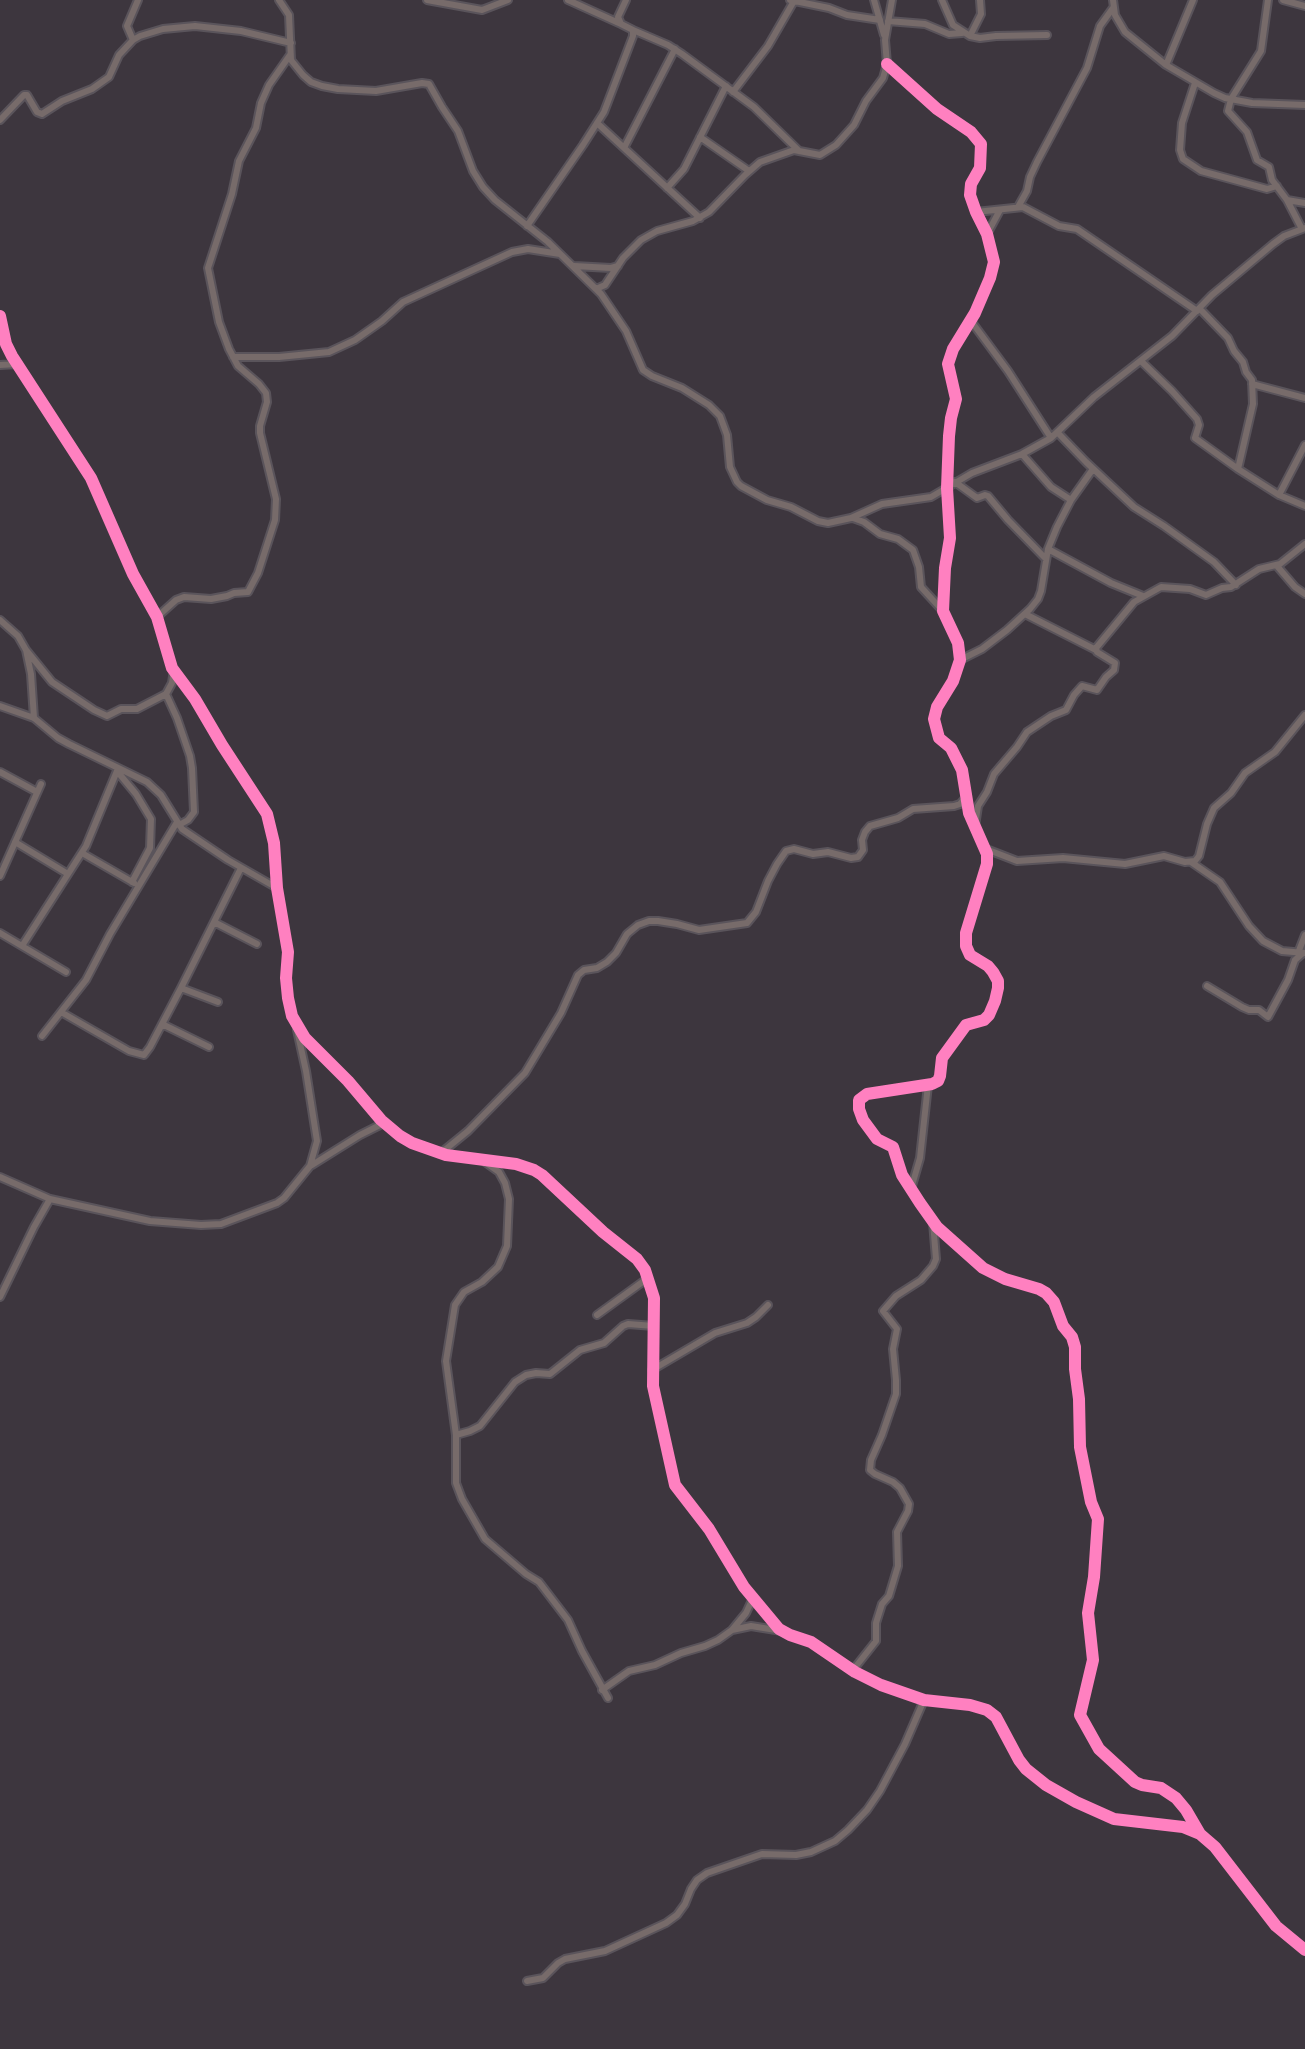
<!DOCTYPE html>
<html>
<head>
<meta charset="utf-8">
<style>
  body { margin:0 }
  canvas { display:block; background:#3d363e }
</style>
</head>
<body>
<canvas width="1305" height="2049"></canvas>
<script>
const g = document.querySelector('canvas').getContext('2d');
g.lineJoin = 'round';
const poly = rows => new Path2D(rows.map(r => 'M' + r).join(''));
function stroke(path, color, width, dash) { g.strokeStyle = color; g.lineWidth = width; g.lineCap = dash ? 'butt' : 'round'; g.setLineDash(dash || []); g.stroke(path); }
const minor = poly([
  [279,0,289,15,291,60,303,75,311,82,322,86,338,89,376,91,422,83,429,84,442,107,458,131,473,171,483,187,495,200,548,242,601,294,626,331,643,370,652,376,682,388,709,405,720,416,727,435,730,467,737,482,741,486,767,500,791,507,818,521,828,523,851,518,882,504,931,497,972,473,1022,454,1051,438,1094,397,1172,336,1212,295,1273,244,1284,236,1305,228],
  [427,0,482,10,508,0],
  [568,0,621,24],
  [790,0,829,8,847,15,880,20],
  [874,0,884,35],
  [942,0,953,25,970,36,980,38,996,36,1047,35],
  [1113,0,1115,15,1125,32,1166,65,1214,93,1225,98,1252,103,1305,105],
  [1268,0,1261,51,1231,99,1228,111,1247,132,1257,160,1269,167,1272,180,1287,200,1302,229],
  [1283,0,1305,6],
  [888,21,925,24,949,34,962,33],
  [633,30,668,45,682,54,754,107,799,151],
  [970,36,981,14,980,0],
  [133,40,127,26,138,0],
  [887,64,937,109,971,132,981,144,980,168,971,184,970,195,976,212,987,234,994,262,990,278,975,313,953,349,948,364,956,399,951,418,949,436,947,488,950,538,945,568,943,611,958,643,960,660,953,681,937,707,934,719,939,738,951,748,962,770,969,813,987,854,987,864,966,933,966,946,970,955,988,966,993,972,998,981,998,988,995,1001,989,1015,984,1020,966,1025,942,1058,940,1076,938,1081,932,1084,867,1094,859,1100,859,1109,863,1120,877,1139,893,1147,902,1175,920,1203,937,1227,983,1268,1005,1279,1039,1289,1046,1293,1054,1302,1063,1326,1072,1337,1075,1347,1075,1369,1079,1399,1080,1447,1091,1502,1098,1519,1094,1577,1088,1613,1093,1660,1080,1715,1099,1749,1135,1782,1142,1785,1161,1788,1176,1798,1186,1810,1200,1834],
  [1166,65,1193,0],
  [1195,83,1182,123,1180,150,1183,159,1201,171,1267,189,1277,186],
  [733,92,768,46,794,1],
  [0,120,24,95,27,95,37,112,42,114,62,101,92,89,109,77,119,55,133,40,140,36,163,29,195,26,241,31,291,43],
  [597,123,700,218],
  [700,137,749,171],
  [624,148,675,49],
  [667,188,684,169,726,86],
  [1287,200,1305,203],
  [1018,207,1027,191,1030,177,1037,162,1087,68,1100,26,1113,8],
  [976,212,1023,207,1059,226,1077,229,1197,311],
  [527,226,583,145,604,112,633,36,633,30,621,24,618,17,626,0],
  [987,234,1000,210],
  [574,266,611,268,618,266],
  [596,289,605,285,623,258,641,240,657,231,693,221,709,212,745,175,760,162,794,150,820,155,836,145,854,125,866,101,883,78,887,64,885,40,892,0],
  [1200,309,1228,338,1234,351,1243,362,1246,372,1252,380,1253,404,1238,469],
  [0,316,6,344,12,356,91,478,133,574,157,617,172,668,195,699,222,745,267,814,274,843,277,888,288,952,286,978,288,998,292,1016,305,1038,348,1081,381,1120,400,1136,412,1143,446,1155,516,1164,534,1170,542,1175,603,1232,637,1259,645,1270,654,1298,653,1386,675,1485,709,1529,744,1587,779,1629,790,1635,811,1642,855,1672,881,1685,924,1700,970,1705,987,1710,996,1717,1019,1760,1026,1769,1046,1785,1076,1802,1114,1819,1183,1827,1200,1834,1215,1847,1276,1926,1305,1950],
  [971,321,1008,371,1051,438],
  [233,357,279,357,329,352,355,340,382,321,403,302,512,252,528,249,560,254],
  [1141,361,1172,391,1197,419,1199,425,1195,438,1238,469,1279,495,1305,506],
  [0,365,17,364],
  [1252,384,1305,398],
  [1058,433,1086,462,1134,507,1164,526,1214,562,1236,585],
  [1022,454,1051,487,1071,500],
  [955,482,977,498,985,495,988,496,1008,520,1046,559],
  [1279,495,1305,445],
  [853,518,864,522,880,534,898,539,913,550,919,567,921,587,943,611],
  [1048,549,1111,583,1143,596],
  [1277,566,1295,587,1305,594],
  [1025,614,1096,650],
  [157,617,176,600,184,597,211,599,227,596,234,593,248,592,258,573,275,520,276,499,260,433,260,426,267,402,266,393,259,384,238,366,229,349,219,322,208,268,232,194,239,161,256,128,261,103,269,85,290,55],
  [0,620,18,636,26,650,31,674,34,718],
  [26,650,52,682,94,710,107,716,121,709,137,709,166,694,172,683,174,670],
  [960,660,982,649,1007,630,1030,609,1038,599,1041,591,1048,549,1057,527,1071,500,1093,469],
  [166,694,177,718,190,756,192,768,194,812,188,820,179,825],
  [0,706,34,718,58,738,69,744,147,782,161,795,182,829,228,860,277,888],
  [0,772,37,792],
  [975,826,978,806,987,792,994,774,1017,747,1027,732,1051,716,1066,710,1074,695,1082,686,1097,690,1106,677,1114,670,1115,663,1097,652,1096,648,1134,602,1161,587,1190,589,1206,595,1222,588,1231,587,1259,569,1280,564,1305,544],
  [15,842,68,874],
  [986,849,1017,861,1063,858,1125,864,1164,856,1185,862,1195,861,1199,856,1207,824,1214,808,1231,793,1245,773,1275,752,1305,715],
  [82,853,134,883],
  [1191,862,1220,882,1249,926,1263,941,1282,951,1305,953],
  [0,876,41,784],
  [214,922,257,944],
  [0,933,66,972],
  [22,946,86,846,117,771,136,794,151,819,150,848,132,882],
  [1298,953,1305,935],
  [1207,986,1242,1007,1249,1010,1259,1010,1268,1017,1288,980,1295,960,1303,953],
  [181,988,218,1002],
  [61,1012,129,1051,144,1055,150,1047,181,988,241,868],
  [162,1024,209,1047],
  [42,1036,86,980,110,934,177,822],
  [441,1153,468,1131,525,1073,561,1013,578,975,584,970,597,968,607,962,616,953,627,934,638,925,649,921,658,921,677,924,699,930,747,923,756,912,768,881,777,864,786,851,794,849,813,854,828,852,851,858,858,857,863,850,862,840,865,832,870,826,898,818,913,809,954,806,960,804,967,796],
  [485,1162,499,1172,505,1183,509,1199,507,1246,498,1267,482,1282,464,1292,455,1305,446,1361,456,1435,456,1483,462,1499,485,1539,526,1574,539,1582,568,1620,582,1651,608,1698],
  [312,1165,360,1135,384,1123],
  [0,1177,50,1199,150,1221,201,1225,221,1224,277,1203,284,1198,310,1166,317,1141,306,1071,297,1030],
  [911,1189,920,1158,928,1085],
  [0,1297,34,1227,50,1199],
  [597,1315,648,1278],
  [652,1370,715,1333,747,1323,756,1317,768,1305],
  [456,1435,470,1431,480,1426,515,1382,526,1375,536,1373,550,1374,580,1350,604,1343,623,1326,628,1324,654,1326],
  [732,1630,746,1613,753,1598],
  [853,1670,876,1641,876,1623,882,1604,889,1596,898,1566,897,1532,908,1511,909,1504,900,1488,893,1482,875,1474,870,1470,871,1460,882,1435,896,1394,896,1380,893,1349,897,1329,883,1311,896,1296,921,1280,933,1266,936,1259,933,1222],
  [602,1690,629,1671,655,1665,681,1653,705,1646,718,1640,732,1630,751,1626,782,1631],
  [527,1981,543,1978,558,1963,565,1959,605,1951,666,1923,677,1915,685,1904,691,1889,697,1880,707,1873,762,1854,796,1855,811,1852,835,1841,848,1830,867,1810,880,1791,905,1744,924,1700]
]);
const cycleway = poly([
  [887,64,937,109,971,132,981,144,980,168,971,184,970,195,976,212,987,234,994,262,990,278,975,313,953,349,948,364,956,399,951,418,949,436,947,488,950,538,945,568,943,611,958,643,960,660,953,681,937,707,934,719,939,738,951,748,962,770,969,813,987,854,987,864,966,933,966,946,970,955,988,966,993,972,998,981,998,988,995,1001,989,1015,984,1020,966,1025,942,1058,940,1076,938,1081,932,1084,867,1094,859,1100,859,1109,863,1120,877,1139,893,1147,902,1175,920,1203,937,1227,983,1268,1005,1279,1039,1289,1046,1293,1054,1302,1063,1326,1072,1337,1075,1347,1075,1369,1079,1399,1080,1447,1091,1502,1098,1519,1094,1577,1088,1613,1093,1660,1080,1715,1099,1749,1135,1782,1142,1785,1161,1788,1176,1798,1186,1810,1200,1834],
  [0,316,6,344,12,356,91,478,133,574,157,617,172,668,195,699,222,745,267,814,274,843,277,888,288,952,286,978,288,998,292,1016,305,1038,348,1081,381,1120,400,1136,412,1143,446,1155,516,1164,534,1170,542,1175,603,1232,637,1259,645,1270,654,1298,653,1386,675,1485,709,1529,744,1587,779,1629,790,1635,811,1642,855,1672,881,1685,924,1700,970,1705,987,1710,996,1717,1019,1760,1026,1769,1046,1785,1076,1802,1114,1819,1183,1827,1200,1834,1215,1847,1276,1926,1305,1950]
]);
stroke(minor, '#5a545b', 10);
stroke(minor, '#776b6a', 6);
stroke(cycleway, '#ff80c0', 12);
</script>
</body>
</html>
